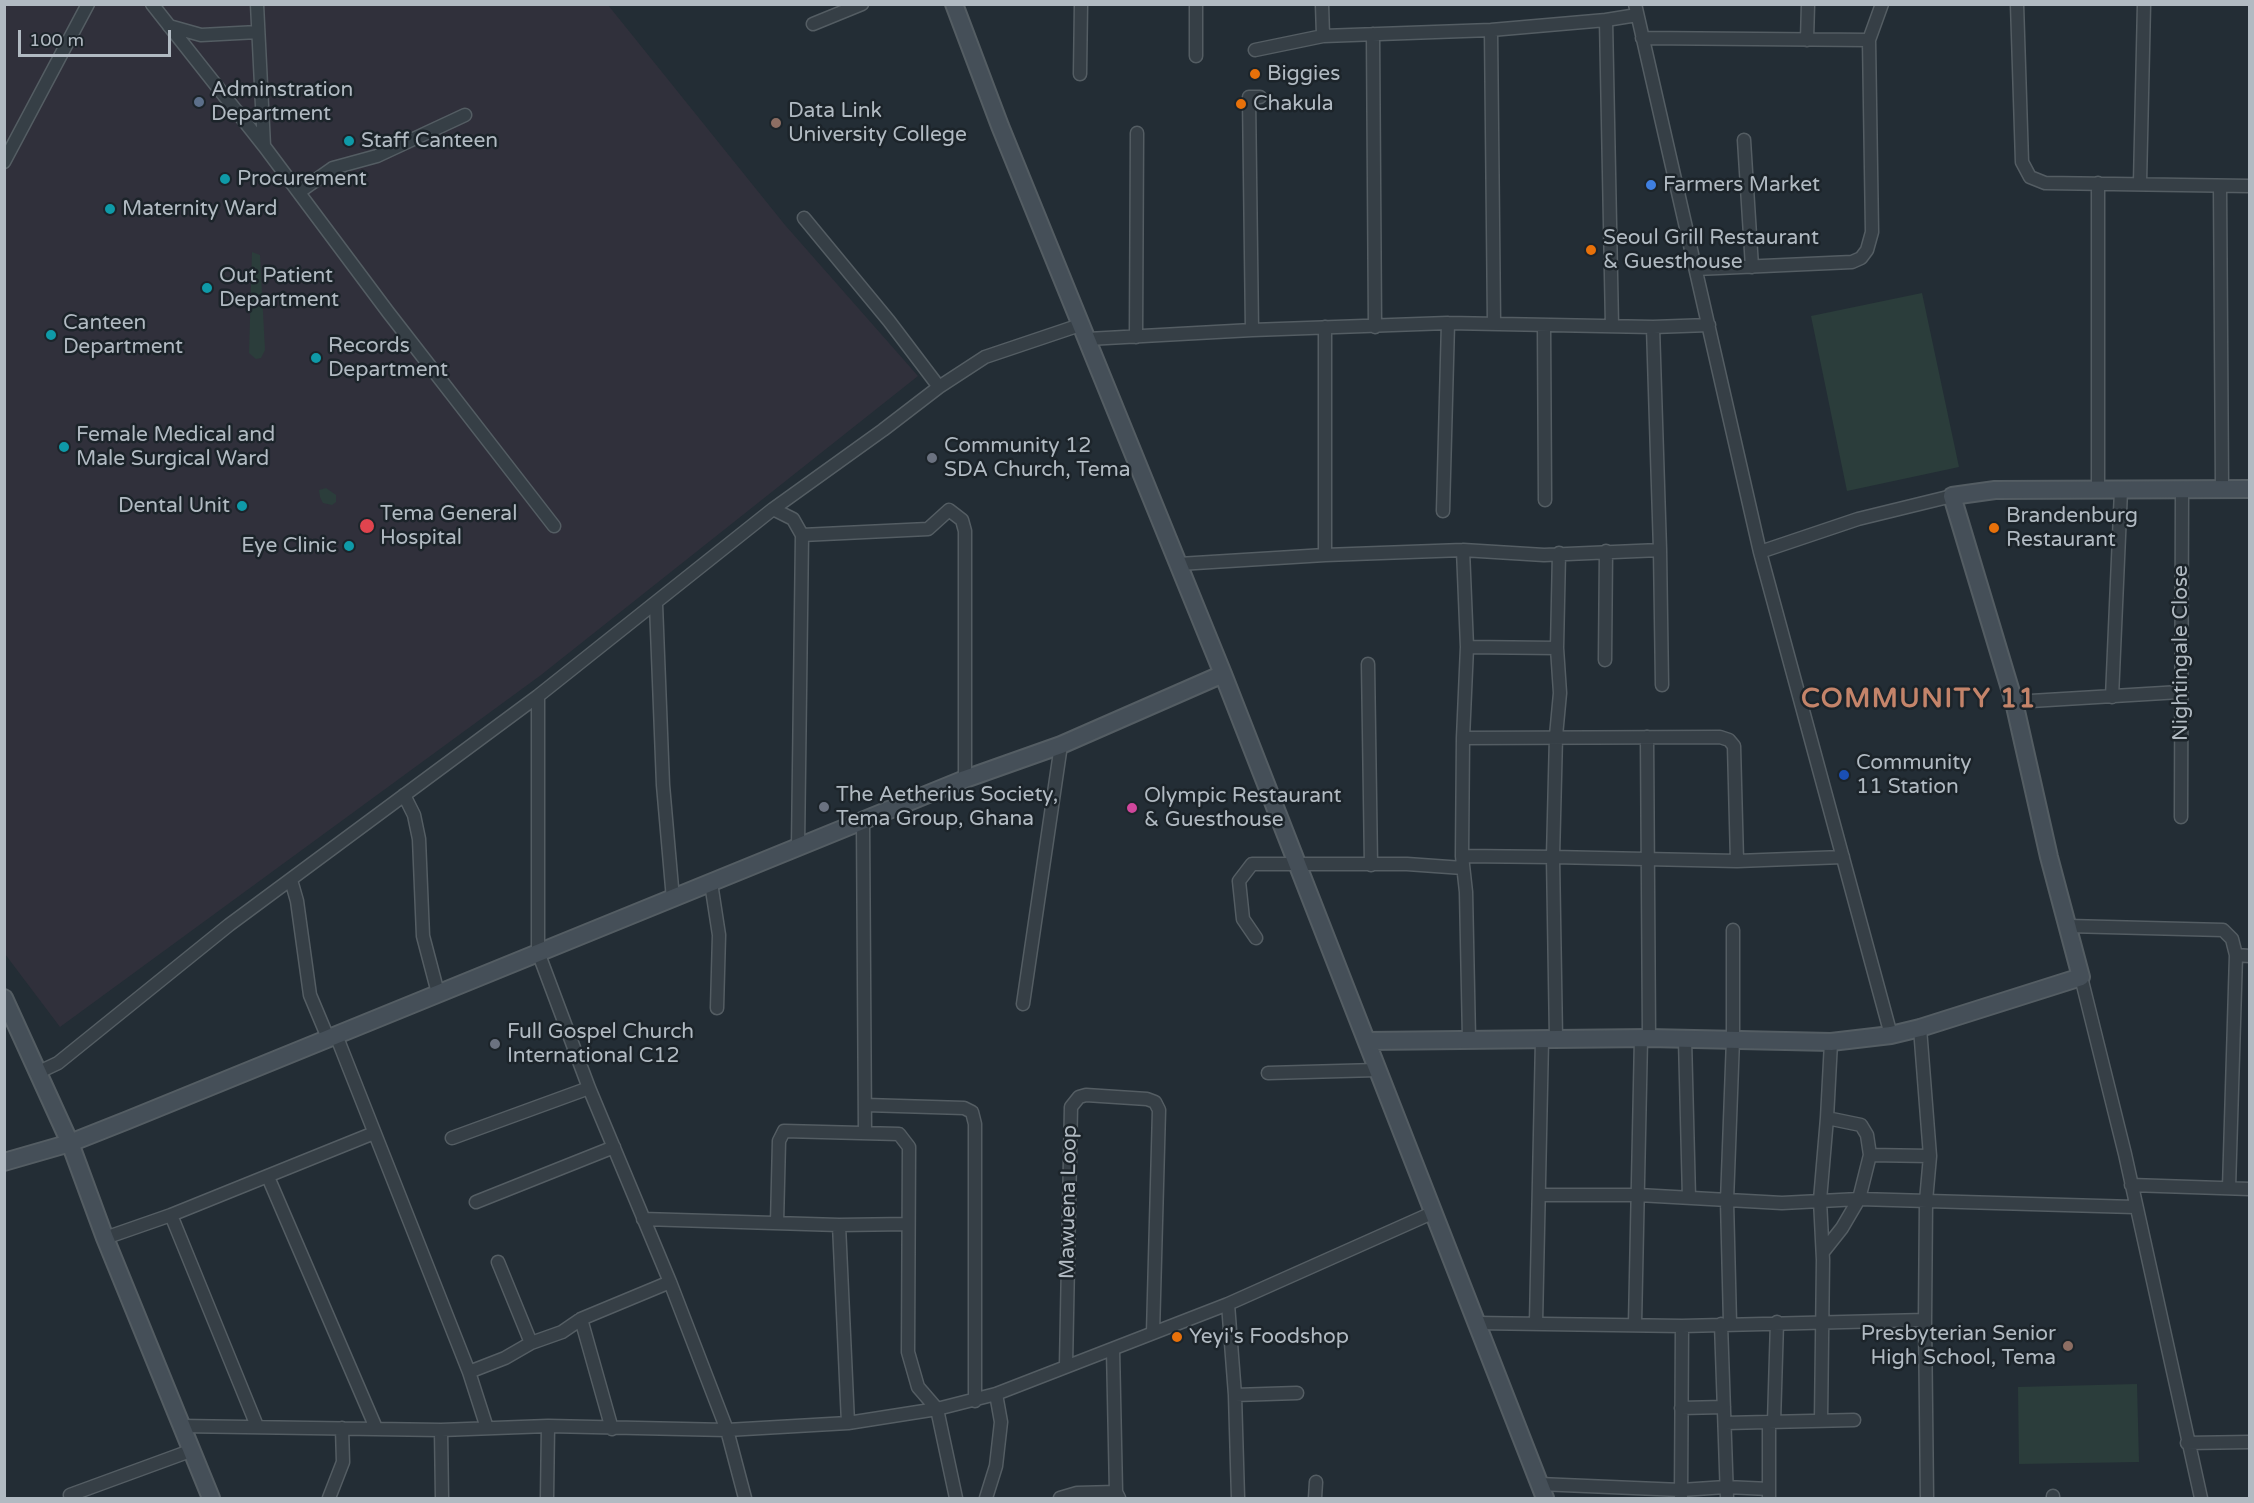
<!DOCTYPE html>
<html>
<head>
<meta charset="utf-8">
<style>
  body { margin:0 }
  #map { position:relative; width:2254px; height:1503px; overflow:hidden; background:#232d35; font-family:"Varela Round",sans-serif }
  canvas { display:block }
  .frame { position:absolute; inset:0; border:6px solid #b1bac2; pointer-events:none }
  .scale { position:absolute; left:18px; top:30px; width:153px; height:27px; box-sizing:border-box; border:3px solid #b1bac2; border-top:0; padding-left:8px; font-size:18px; line-height:21px; white-space:nowrap; color:#b1bac2; -webkit-text-stroke:4px #1c242a; paint-order:stroke }
</style>
</head>
<body>
<div id="map">
<canvas width="2254" height="1503"></canvas>
<div class="frame"></div>
<div class="scale">100 m</div>
</div>
<script>
const g = document.querySelector('canvas').getContext('2d');
g.lineJoin = 'round';
function paint(path, color) { g.fillStyle = color; g.fill(path, 'evenodd'); }
const poly = rows => new Path2D(rows.map(r => 'M' + r).join(''));
function stroke(path, color, width, dash) { g.strokeStyle = color; g.lineWidth = width; g.lineCap = dash ? 'butt' : 'round'; g.setLineDash(dash || []); g.stroke(path); }
function write(font, color, halo, rows, align = 'center') {
  g.font = font + ' "Varela Round",sans-serif'; g.lineWidth = 5; g.setLineDash([]); g.textBaseline = 'middle'; g.strokeStyle = halo; g.fillStyle = color; for (const [text, x, y, turn = 0] of rows) {
    g.save(); g.translate(x, y); g.rotate((+turn || 0) * Math.PI / 180); g.textAlign = isNaN(turn) ? turn : align; if (halo) g.strokeText(text, 0, 0); g.fillText(text, 0, 0); g.restore();
  }
}
const medical = poly([
  [5,5,608,5,785,225,918,376,541,675,60,1027,5,954]
]);
const green = poly([
  [252,252,260,255,265,350,261,358,256,359,249,353],
  [1922,293,1959,467,1847,491,1811,316],
  [326,488,336,495,336,502,332,505,323,503,320,497,319,490],
  [2137,1384,2139,1462,2019,1464,2018,1387]
]);
const street = poly([
  [152,4,264,146,388,312,554,526],
  [257,4,264,146],
  [1196,4,1196,56],
  [1322,4,1323,36,1491,30,1606,20],
  [1635,4,1760,552,1891,1035],
  [2017,4,2022,162,2030,177,2045,183,2250,186],
  [813,24,862,4],
  [169,26,201,35,258,32],
  [1491,30,1494,323],
  [1373,34,1375,327],
  [1642,38,1869,40],
  [1807,40,1808,4],
  [1255,50,1323,36],
  [1080,74,1081,4],
  [1744,140,1752,267],
  [4,162,88,4],
  [2098,183,2098,489],
  [2140,183,2144,4],
  [2220,186,2222,488],
  [299,192,333,168,377,156,465,115],
  [804,218,889,321,939,387],
  [1696,269,1852,262,1861,258,1867,250,1872,232,1869,40,1882,4],
  [1544,326,1545,500],
  [1612,326,1606,20,1637,15],
  [1252,330,1249,97,1260,97],
  [1136,337,1137,133],
  [1088,339,1252,330,1448,323,1653,327,1709,325],
  [773,509,793,519,802,535,798,847],
  [1443,511,1448,323],
  [802,535,928,529,949,510,962,520,965,531,965,779],
  [1463,550,1467,647,1463,738,1462,856,1466,892,1469,1039],
  [1660,550,1662,685],
  [1760,552,1858,519,1952,496],
  [1325,555,1463,550,1544,555,1660,550,1653,327],
  [1179,564,1325,555,1325,327],
  [656,604,663,785,673,899],
  [1467,647,1557,648],
  [1605,660,1606,551],
  [1368,664,1371,865],
  [538,696,538,952,589,1088,670,1282,727,1430,745,1498],
  [2112,697,2121,490],
  [2014,702,2180,692],
  [1647,737,1649,1038],
  [1463,738,1720,737,1729,740,1734,746,1737,861],
  [404,795,414,815,419,839,423,936,438,993],
  [2181,817,2182,490],
  [863,821,865,1132],
  [1462,856,1553,857,1556,736,1560,693,1557,648,1559,553],
  [291,880,297,901,310,995,328,1038],
  [711,883,719,935,717,1008],
  [2068,926,2223,930,2232,939,2236,955,2250,956],
  [1256,938,1243,919,1239,881,1252,864,1407,864,1463,868],
  [2081,977,2125,1154,2201,1498],
  [1023,1004,1061,745],
  [1920,1028,1930,1156,1926,1201,1925,1320],
  [336,1035,469,1372,487,1428],
  [1556,1039,1553,857,1737,861,1843,857],
  [1685,1039,1689,1198],
  [39,1072,58,1063,229,925,538,696,773,509,883,430,939,387,985,357,1080,325],
  [1268,1073,1377,1070],
  [866,1105,964,1108,972,1112,975,1124,975,1401],
  [452,1138,589,1088],
  [1870,1155,1930,1156],
  [268,1177,376,1428],
  [2131,1185,2250,1189],
  [2229,1188,2236,955],
  [1540,1195,1638,1195,1782,1203,1859,1199,2134,1207],
  [476,1202,614,1147],
  [171,1215,257,1426],
  [643,1219,839,1225,908,1224],
  [777,1223,779,1141,784,1131,899,1134,909,1147,908,1352,918,1387,937,1409,956,1498],
  [839,1225,848,1423],
  [105,1238,171,1215,374,1133],
  [1823,1252,1842,1228,1859,1199,1870,1155,1867,1135,1861,1125,1827,1118,1831,1042],
  [498,1262,531,1343],
  [1228,1304,1235,1395,1238,1498],
  [581,1319,612,1429],
  [1476,1323,1682,1326,1925,1320,1927,1498],
  [1536,1323,1542,1040],
  [1730,1323,1727,1201,1733,1039,1733,930],
  [1635,1324,1641,1038],
  [1721,1324,1727,1498],
  [1113,1349,1116,1492,1119,1498],
  [1066,1366,1071,1107,1079,1097,1086,1095,1147,1099,1155,1102,1159,1110,1153,1333],
  [469,1372,505,1358,531,1343,562,1332,581,1319,670,1282],
  [1235,1395,1297,1393],
  [1681,1408,1724,1407],
  [1821,1420,1823,1260,1820,1200,1827,1118],
  [1769,1422,1769,1498],
  [1774,1422,1777,1322],
  [1725,1423,1854,1420],
  [180,1426,441,1430,548,1426,727,1430,848,1423,937,1409,996,1394,1228,1304,1432,1213],
  [441,1430,442,1498],
  [2187,1443,2250,1442],
  [1539,1484,1681,1490,1726,1487,1769,1489],
  [70,1495,190,1451],
  [329,1498,343,1462,342,1428],
  [547,1498,548,1426],
  [986,1498,996,1466,1001,1422,996,1394],
  [1060,1498,1077,1493,1116,1492],
  [1315,1498,1316,1482],
  [1681,1498,1682,1326],
  [2053,1498,2053,1496]
]);
const secondary = poly([
  [954,4,1000,126,1223,674,1545,1498],
  [4,998,70,1143,105,1238,211,1498],
  [1367,1041,1649,1038,1831,1042,1891,1035,1920,1028,2081,977,2049,857,2014,702,1952,496,1995,490,2250,489],
  [4,1162,70,1143,128,1120,965,779,1061,745,1223,674]
]);
const markers = [
  [1255,74,6,"#e8710a"],
  [199,102,6,"#5c6f8a"],
  [1241,104,6,"#e8710a"],
  [776,123,6,"#8d6e63"],
  [349,141,6,"#0f9aa8"],
  [225,179,6,"#0f9aa8"],
  [1651,185,6,"#3f7fe0"],
  [110,209,6,"#0f9aa8"],
  [1591,250,6,"#e8710a"],
  [207,288,6,"#0f9aa8"],
  [51,335,6,"#0f9aa8"],
  [316,358,6,"#0f9aa8"],
  [64,447,6,"#0f9aa8"],
  [932,458,6,"#6b7280"],
  [242,506,6,"#0f9aa8"],
  [367,526,8,"#e0444e"],
  [1994,528,6,"#e8710a"],
  [349,546,6,"#0f9aa8"],
  [1844,775,6,"#1a4fb4"],
  [824,807,6,"#6b7280"],
  [1132,808,6,"#d1479c"],
  [495,1044,6,"#6b7280"],
  [1177,1337,6,"#e8710a"],
  [2068,1346,6,"#8d6e63"]
];
const poiNames = [
  ["Biggies",1267,74],
  ["Adminstration",211,90],
  ["Department",211,114],
  ["Chakula",1253,104],
  ["Data Link",788,111],
  ["University College",788,135],
  ["Staff Canteen",361,141],
  ["Procurement",237,179],
  ["Farmers Market",1663,185],
  ["Maternity Ward",122,209],
  ["Seoul Grill Restaurant",1603,238],
  ["& Guesthouse",1603,262],
  ["Out Patient",219,276],
  ["Department",219,300],
  ["Canteen",63,323],
  ["Department",63,347],
  ["Records",328,346],
  ["Department",328,370],
  ["Female Medical and",76,435],
  ["Male Surgical Ward",76,459],
  ["Community 12",944,446],
  ["SDA Church, Tema",944,470],
  ["Dental Unit",230,506,"right"],
  ["Tema General",380,514],
  ["Hospital",380,538],
  ["Brandenburg",2006,516],
  ["Restaurant",2006,540],
  ["Eye Clinic",337,546,"right"],
  ["Community",1856,763],
  ["11 Station",1856,787],
  ["The Aetherius Society,",836,795],
  ["Tema Group, Ghana",836,819],
  ["Olympic Restaurant",1144,796],
  ["& Guesthouse",1144,820],
  ["Full Gospel Church",507,1032],
  ["International C12",507,1056],
  ["Presbyterian Senior",2056,1334,"right"],
  ["High School, Tema",2056,1358,"right"],
  ["Yeyi's Foodshop",1189,1337]
];
const streetNames = [
  ["Nightingale Close",2181,653,-90],
  ["Mawuena Loop",1069,1202,-89]
];
const districtNames = [
  ["COMMUNITY 11",1919,700]
];
paint(medical, '#30303b');
paint(green, '#2b3d3b');
stroke(street, '#545d63', 15);
stroke(secondary, '#545d63', 20);
stroke(street, '#363f46', 12);
stroke(secondary, '#454f58', 16);
for (const [x, y, r, color] of markers) { const dot = new Path2D(); dot.arc(x, y, r, 0, 2 * Math.PI); g.fillStyle = color; g.fill(dot); stroke(dot, '#1c242a', 2); }
write('21px', '#b1bac2', '#1c242a', poiNames, 'left');
write('21px', '#b1bac2', '#1c242a', streetNames);
g.letterSpacing = '1.5px';
write('bold 27px', '#c4846a', '#1c242a', districtNames);
g.letterSpacing = '0px';
</script>
</body>
</html>
